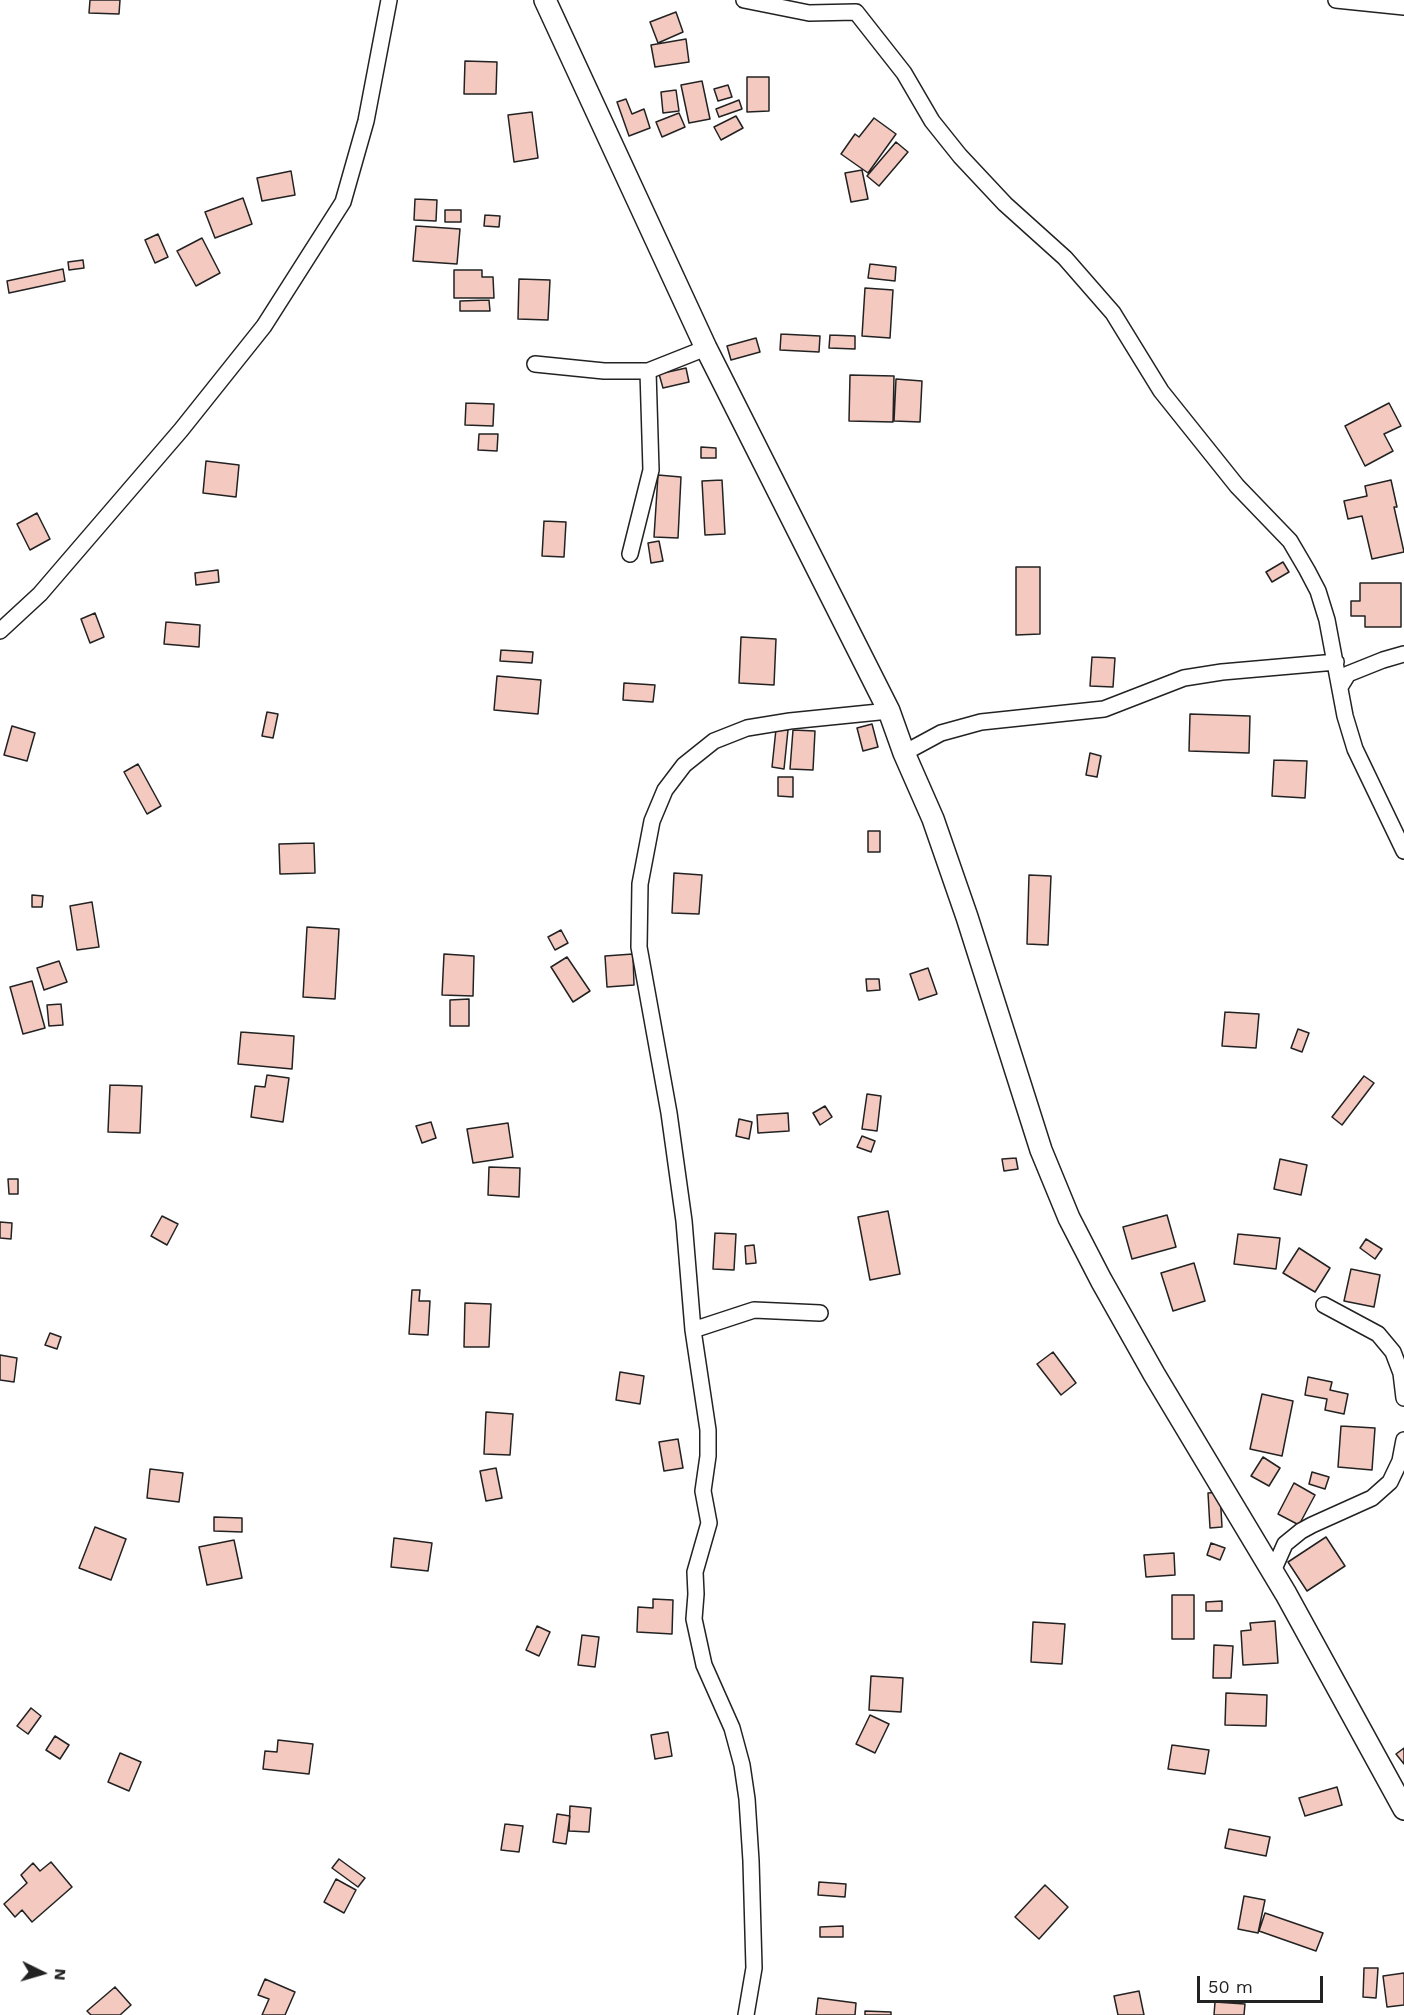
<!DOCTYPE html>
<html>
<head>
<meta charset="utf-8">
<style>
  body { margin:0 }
  #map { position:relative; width:1404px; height:2015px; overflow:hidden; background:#fff; font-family:"Work Sans",sans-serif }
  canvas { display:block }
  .north { position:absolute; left:12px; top:1943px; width:60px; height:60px; -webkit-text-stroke:4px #fff; paint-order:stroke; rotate:95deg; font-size:16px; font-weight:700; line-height:24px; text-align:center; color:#222 }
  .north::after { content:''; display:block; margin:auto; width:21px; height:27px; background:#222; clip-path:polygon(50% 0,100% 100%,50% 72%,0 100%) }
  .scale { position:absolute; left:1197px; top:1976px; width:126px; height:27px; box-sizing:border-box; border:3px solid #222; border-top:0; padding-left:8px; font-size:18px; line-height:21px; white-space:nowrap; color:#222; -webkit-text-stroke:4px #fff; paint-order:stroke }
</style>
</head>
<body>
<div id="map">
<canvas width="1404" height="2015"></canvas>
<div class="north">N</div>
<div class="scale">50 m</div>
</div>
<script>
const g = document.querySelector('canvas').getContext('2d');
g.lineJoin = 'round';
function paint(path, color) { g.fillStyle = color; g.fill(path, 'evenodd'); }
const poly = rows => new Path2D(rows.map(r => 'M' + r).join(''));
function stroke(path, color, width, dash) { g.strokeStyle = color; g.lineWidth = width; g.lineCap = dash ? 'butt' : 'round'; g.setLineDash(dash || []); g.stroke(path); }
const building = poly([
  [90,0,120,0,119,14,89,13,90,0],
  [676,12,683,32,658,43,650,22,676,12],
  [686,39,689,62,655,67,651,45,686,39],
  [465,61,497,62,496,94,464,94,465,61],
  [747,77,769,77,769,111,747,112,747,77],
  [702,81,710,119,689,123,681,85,702,81],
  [728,85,732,97,718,101,714,89,728,85],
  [676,90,679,111,663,113,661,92,676,90],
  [626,99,632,114,644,109,650,128,629,136,617,102,626,99],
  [739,100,742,109,719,117,716,109,739,100],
  [532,112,538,158,514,162,508,115,532,112],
  [679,113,685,127,662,137,656,122,679,113],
  [736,116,743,128,721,140,714,127,736,116],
  [874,118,896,134,868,173,841,154,855,134,859,137,874,118],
  [896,142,908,152,879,186,867,176,896,142],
  [862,170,868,199,851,202,845,173,862,170],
  [291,171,295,195,262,201,257,178,291,171],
  [243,198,252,224,215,238,205,212,243,198],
  [415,199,437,200,436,221,414,220,415,199],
  [445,210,461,210,461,222,445,222,445,210],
  [485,215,500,216,499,227,484,226,485,215],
  [416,226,460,229,457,264,413,261,416,226],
  [158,234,168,257,155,263,145,240,158,234],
  [202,238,220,273,196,286,177,251,202,238],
  [83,260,84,268,69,270,68,262,83,260],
  [870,264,896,267,895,281,868,278,870,264],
  [63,269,65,281,9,293,7,281,63,269],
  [454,270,482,270,482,277,493,277,494,298,454,298,454,270],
  [519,279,550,280,548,320,518,319,519,279],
  [865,288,893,290,890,338,862,336,865,288],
  [489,300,490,311,460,311,460,301,489,300],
  [781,334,820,336,819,352,780,350,781,334],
  [830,335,855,336,855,349,829,348,830,335],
  [756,338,760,352,731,360,727,346,756,338],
  [686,368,689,382,663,388,659,374,686,368],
  [850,375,894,376,893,422,849,421,850,375],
  [896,379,922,381,920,422,894,421,896,379],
  [466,403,494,404,493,426,465,425,466,403],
  [1389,403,1401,426,1384,434,1393,451,1365,466,1345,426,1389,403],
  [479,434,498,434,497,451,478,450,479,434],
  [701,447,716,448,716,458,701,458,701,447],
  [206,461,239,465,236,497,203,493,206,461],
  [658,475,681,477,678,538,654,537,658,475],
  [722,480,725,534,705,535,702,481,722,480],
  [1391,480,1397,507,1394,507,1404,552,1372,559,1362,516,1348,519,1344,501,1367,496,1365,486,1391,480],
  [37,513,50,539,30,550,17,524,37,513],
  [544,521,566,522,564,557,542,556,544,521],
  [659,541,663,561,651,563,648,543,659,541],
  [1283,562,1289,572,1272,582,1266,572,1283,562],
  [1016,567,1040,567,1040,634,1016,635,1016,567],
  [218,570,219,582,196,585,195,573,218,570],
  [1360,583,1401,583,1401,627,1365,627,1365,616,1351,616,1351,601,1360,601,1360,583],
  [95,613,104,637,90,643,81,619,95,613],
  [166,622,200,625,199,647,164,644,166,622],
  [741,637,776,639,774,685,739,683,741,637],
  [501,650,533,652,532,663,500,661,501,650],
  [1092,657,1115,658,1113,687,1090,686,1092,657],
  [497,676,541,680,538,714,494,710,497,676],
  [624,683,655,685,653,702,623,700,624,683],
  [267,712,278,714,273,738,262,736,267,712],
  [1190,714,1250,716,1249,753,1189,751,1190,714],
  [872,724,878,747,863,751,857,728,872,724],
  [12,726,35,733,27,761,4,755,12,726],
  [776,729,788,730,784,769,772,767,776,729],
  [793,730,815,731,813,770,790,769,793,730],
  [1090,753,1101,756,1097,777,1086,775,1090,753],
  [1274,760,1307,761,1305,798,1272,796,1274,760],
  [138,764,161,806,147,814,124,772,138,764],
  [778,777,793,777,793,797,778,796,778,777],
  [868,831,880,831,880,852,868,852,868,831],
  [314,843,315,873,280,874,279,844,314,843],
  [674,873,702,875,699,914,672,913,674,873],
  [1029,875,1051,876,1048,945,1027,944,1029,875],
  [32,895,43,896,42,907,32,907,32,895],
  [92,902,99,947,77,950,70,906,92,902],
  [307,927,339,929,335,999,303,997,307,927],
  [561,930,568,943,555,950,548,937,561,930],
  [444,954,474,956,473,996,442,995,444,954],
  [633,954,634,985,607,987,605,956,633,954],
  [567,957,590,991,573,1002,551,967,567,957],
  [59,961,67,982,44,990,37,968,59,961],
  [928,968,937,994,919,1000,910,974,928,968],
  [866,979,879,979,880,990,867,991,866,979],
  [32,981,45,1028,23,1034,10,987,32,981],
  [469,999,469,1026,450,1026,450,1000,469,999],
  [61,1004,63,1025,49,1026,47,1005,61,1004],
  [1225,1012,1259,1014,1256,1048,1222,1046,1225,1012],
  [1298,1029,1309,1033,1302,1052,1291,1048,1298,1029],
  [241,1032,294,1036,292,1069,238,1064,241,1032],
  [267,1075,289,1078,283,1122,251,1117,255,1086,265,1087,267,1075],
  [1364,1076,1374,1083,1342,1125,1332,1117,1364,1076],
  [110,1085,142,1086,140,1133,108,1132,110,1085],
  [867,1094,881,1096,877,1131,862,1129,867,1094],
  [825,1106,832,1117,820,1125,813,1113,825,1106],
  [788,1113,789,1131,758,1133,757,1115,788,1113],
  [739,1119,752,1122,749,1139,736,1136,739,1119],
  [431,1122,436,1138,422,1143,416,1126,431,1122],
  [508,1123,513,1157,473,1163,467,1129,508,1123],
  [862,1136,875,1141,871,1152,857,1147,862,1136],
  [1016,1158,1018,1169,1004,1171,1002,1159,1016,1158],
  [1280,1159,1307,1165,1301,1195,1274,1189,1280,1159],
  [489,1167,520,1168,519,1197,488,1195,489,1167],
  [8,1179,18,1179,18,1194,9,1194,8,1179],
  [888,1211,900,1274,870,1280,858,1217,888,1211],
  [1167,1215,1176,1247,1132,1259,1123,1227,1167,1215],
  [162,1216,178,1224,167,1245,151,1236,162,1216],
  [0,1222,12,1223,11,1239,0,1238,0,1222],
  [715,1233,736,1234,734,1270,713,1269,715,1233],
  [1238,1234,1280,1238,1276,1269,1234,1264,1238,1234],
  [1366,1239,1382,1249,1375,1259,1360,1248,1366,1239],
  [754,1245,756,1263,746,1264,745,1246,754,1245],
  [1299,1248,1330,1268,1315,1292,1283,1273,1299,1248],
  [1194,1263,1205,1301,1173,1311,1161,1273,1194,1263],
  [1351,1269,1380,1275,1374,1307,1344,1301,1351,1269],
  [412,1290,420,1290,419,1301,430,1301,428,1335,409,1334,412,1290],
  [465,1303,491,1304,489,1347,464,1347,465,1303],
  [50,1333,61,1337,57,1349,45,1345,50,1333],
  [1053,1352,1076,1383,1061,1395,1037,1364,1053,1352],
  [0,1355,17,1358,14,1382,0,1380,0,1355],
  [620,1372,644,1376,640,1404,616,1400,620,1372],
  [1308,1377,1332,1382,1330,1390,1348,1394,1344,1414,1325,1410,1327,1399,1305,1395,1308,1377],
  [1262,1394,1293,1401,1282,1456,1250,1449,1262,1394],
  [486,1412,513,1414,510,1455,484,1454,486,1412],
  [1341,1426,1375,1428,1372,1470,1338,1467,1341,1426],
  [678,1439,683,1468,664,1471,659,1442,678,1439],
  [1263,1457,1280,1468,1269,1486,1251,1476,1263,1457],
  [496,1468,502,1498,486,1501,480,1471,496,1468],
  [150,1469,183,1473,179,1502,147,1498,150,1469],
  [1312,1472,1329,1477,1325,1489,1309,1484,1312,1472],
  [1294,1483,1315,1495,1299,1525,1278,1514,1294,1483],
  [1220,1492,1222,1527,1210,1528,1208,1493,1220,1492],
  [214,1517,242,1518,242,1532,214,1531,214,1517],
  [95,1527,126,1539,111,1580,79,1568,95,1527],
  [1326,1537,1345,1566,1307,1591,1288,1562,1326,1537],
  [394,1538,432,1543,428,1571,391,1567,394,1538],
  [234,1540,242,1578,207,1585,199,1547,234,1540],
  [1211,1543,1225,1548,1220,1560,1207,1555,1211,1543],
  [1174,1553,1175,1575,1146,1577,1144,1555,1174,1553],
  [1172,1595,1194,1595,1194,1639,1172,1639,1172,1595],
  [653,1599,673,1600,672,1634,637,1632,638,1607,653,1608,653,1599],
  [1222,1601,1222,1611,1206,1611,1206,1602,1222,1601],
  [1275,1621,1278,1663,1243,1665,1241,1631,1251,1630,1250,1623,1275,1621],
  [1033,1622,1065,1624,1062,1664,1031,1662,1033,1622],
  [537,1626,550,1632,539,1656,526,1650,537,1626],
  [582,1635,599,1637,595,1667,578,1665,582,1635],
  [1214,1645,1233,1646,1231,1678,1213,1678,1214,1645],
  [871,1676,903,1678,901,1712,869,1710,871,1676],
  [1226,1693,1267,1695,1266,1726,1225,1725,1226,1693],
  [31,1708,41,1716,28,1734,17,1726,31,1708],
  [870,1715,889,1724,875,1753,856,1744,870,1715],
  [668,1732,672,1756,655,1759,651,1735,668,1732],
  [55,1736,69,1745,60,1759,46,1750,55,1736],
  [278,1740,313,1744,309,1774,263,1769,265,1751,277,1752,278,1740],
  [1172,1745,1209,1750,1205,1774,1168,1769,1172,1745],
  [1404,1748,1404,1764,1396,1754,1404,1748],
  [120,1753,141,1762,129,1791,108,1782,120,1753],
  [1337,1787,1342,1805,1305,1816,1299,1798,1337,1787],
  [570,1806,591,1808,589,1832,569,1831,570,1806],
  [557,1814,570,1816,566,1844,553,1842,557,1814],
  [505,1824,523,1826,519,1852,501,1850,505,1824],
  [1229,1829,1270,1837,1266,1856,1225,1848,1229,1829],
  [339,1859,365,1878,358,1887,332,1868,339,1859],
  [51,1862,72,1887,32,1922,22,1910,15,1917,4,1904,27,1883,21,1875,33,1863,40,1871,51,1862],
  [336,1879,356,1890,344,1913,324,1902,336,1879],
  [819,1882,846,1884,845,1897,818,1895,819,1882],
  [1045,1885,1068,1907,1039,1939,1015,1917,1045,1885],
  [1244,1896,1265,1900,1258,1933,1238,1929,1244,1896],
  [1265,1913,1323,1933,1316,1951,1259,1931,1265,1913],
  [843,1926,843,1937,820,1937,820,1927,843,1926],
  [1364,1968,1378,1968,1376,1998,1363,1997,1364,1968],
  [1404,1973,1404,2005,1387,2007,1383,1976,1404,1973],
  [265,1979,295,1992,285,2015,262,2015,269,1999,258,1995,265,1979],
  [115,1987,131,2005,120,2015,91,2015,87,2011,115,1987],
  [1139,1991,1144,2015,1118,2015,1114,1996,1139,1991],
  [818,1998,856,2003,855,2015,816,2015,818,1998],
  [1215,2002,1245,2004,1244,2015,1214,2015,1215,2002],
  [865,2011,891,2012,891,2015,865,2015,865,2011]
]);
const minor = poly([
  [744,0,809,13,856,12,904,73,932,121,960,156,1005,204,1065,258,1113,313,1161,391,1237,486,1290,541,1307,570,1318,591,1327,620,1345,716,1355,749,1404,851],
  [1336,0,1404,7],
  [535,364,604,371,648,371],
  [630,554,651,470,648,371,706,348],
  [0,631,40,594,181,430,264,326,343,202,366,121,389,0],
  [1340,687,1348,674,1383,660,1404,654],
  [904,753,941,733,981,722,1104,709,1184,678,1222,672,1336,662],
  [1324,1305,1378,1334,1393,1352,1401,1373,1404,1398],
  [693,1330,754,1310,820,1313],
  [1273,1571,1285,1544,1301,1531,1312,1525,1372,1498,1390,1482,1400,1461,1404,1440],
  [746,2015,754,1968,751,1861,747,1799,742,1765,732,1728,704,1665,694,1619,696,1594,695,1572,709,1523,703,1491,708,1456,708,1430,693,1330,684,1221,669,1113,639,947,640,884,652,821,665,790,684,765,714,741,747,728,790,721,889,711]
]);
const secondary = poly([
  [545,0,706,348,889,711,904,753,933,819,967,917,1041,1150,1069,1218,1101,1280,1154,1374,1286,1594,1404,1809]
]);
paint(building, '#f3c9c0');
stroke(building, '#222', 1.5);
stroke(minor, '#222', 18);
stroke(secondary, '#222', 24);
stroke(minor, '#fff', 15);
stroke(secondary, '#fff', 21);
</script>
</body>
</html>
